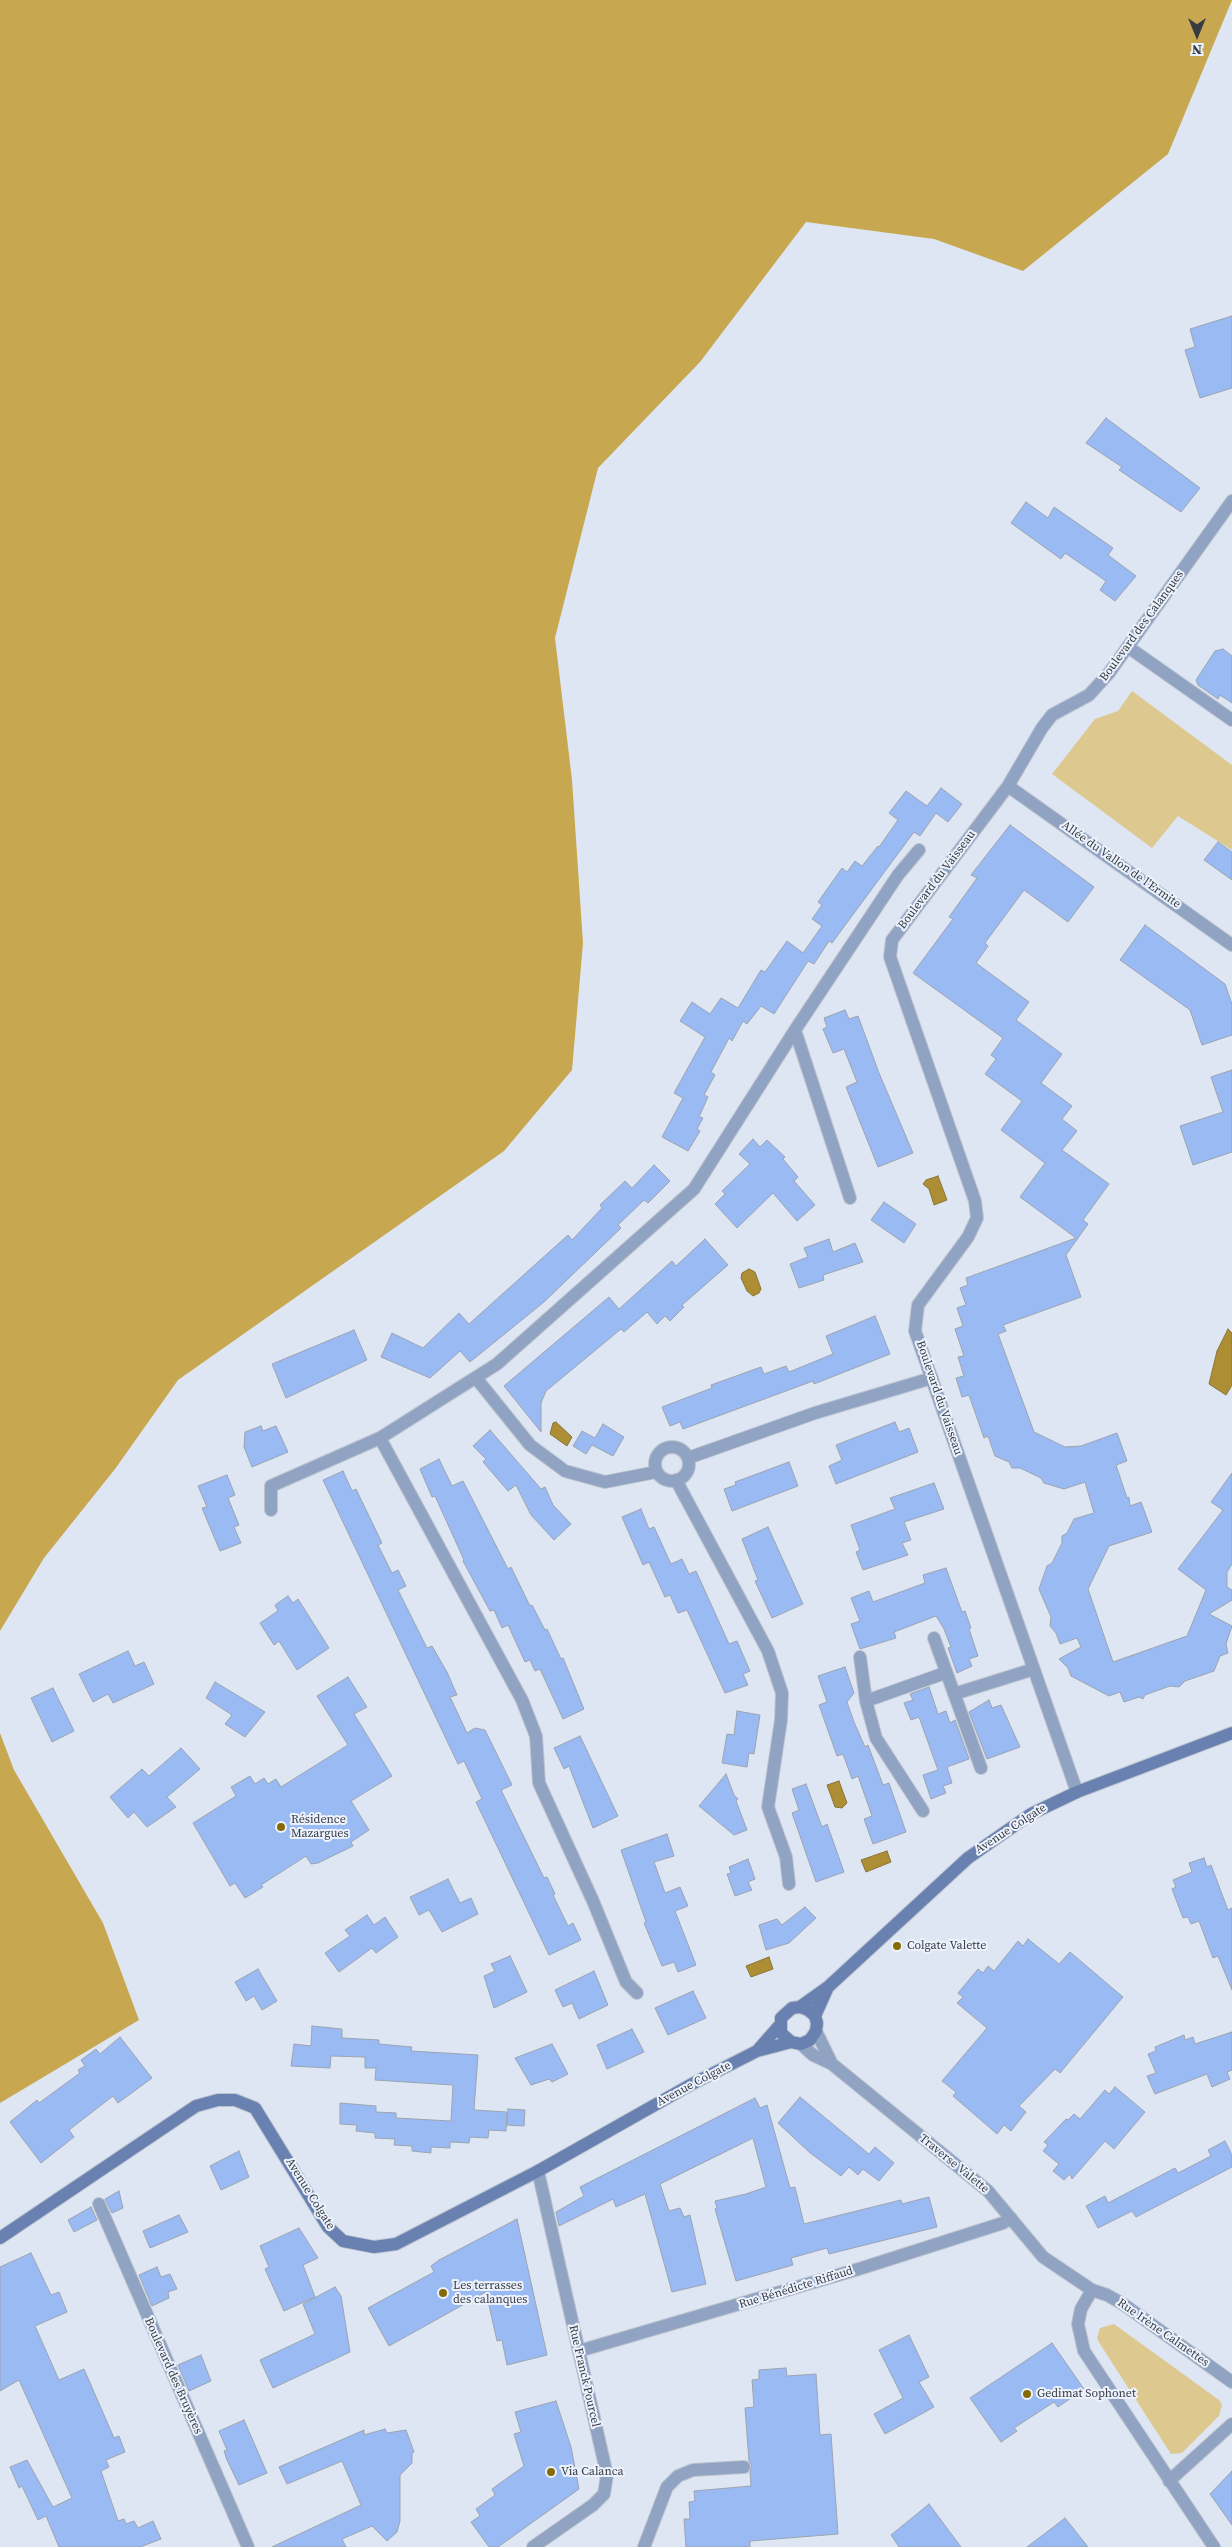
<!DOCTYPE html>
<html>
<head>
<meta charset="utf-8">
<style>
  body { margin:0 }
  #map { position:relative; width:1232px; height:2547px; overflow:hidden; background:#dee6f3; font-family:"Source Serif 4",serif }
  canvas { display:block }
  .north { position:absolute; left:1172px; top:10px; width:50px; height:50px; -webkit-text-stroke:4px #ecf3fe; paint-order:stroke; rotate:180deg; font-size:14px; font-weight:700; line-height:20px; text-align:center; color:#383b41 }
  .north::after { content:''; display:block; margin:auto; width:18px; height:22px; background:#383b41; clip-path:polygon(50% 0,100% 100%,50% 72%,0 100%) }
</style>
</head>
<body>
<div id="map">
<canvas width="1232" height="2547"></canvas>
<div class="north">N</div>
</div>
<script>
const g = document.querySelector('canvas').getContext('2d');
g.lineJoin = 'round';
function paint(path, color) { g.fillStyle = color; g.fill(path, 'evenodd'); }
const poly = rows => new Path2D(rows.map(r => 'M' + r).join(''));
function stroke(path, color, width, dash) { g.strokeStyle = color; g.lineWidth = width; g.lineCap = dash ? 'butt' : 'round'; g.setLineDash(dash || []); g.stroke(path); }
function write(font, color, halo, rows, align = 'center') {
  g.font = font + ' "Source Serif 4",serif'; g.lineWidth = 4; g.setLineDash([]); g.textBaseline = 'middle'; g.strokeStyle = halo; g.fillStyle = color; for (const [text, x, y, turn = 0] of rows) {
    g.save(); g.translate(x, y); g.rotate((+turn || 0) * Math.PI / 180); g.textAlign = isNaN(turn) ? turn : align; if (halo) g.strokeText(text, 0, 0); g.fillText(text, 0, 0); g.restore();
  }
}
const green = poly([
  [1132,691,1232,765,1232,850,1178,816,1152,848,1052,774,1095,719,1118,711],
  [1114,2324,1219,2400,1222,2405,1219,2416,1182,2453,1171,2454,1100,2344,1097,2338,1100,2328]
]);
const forest = poly([
  [0,0,1232,0,1168,154,1023,271,934,239,806,222,700,362,598,468,555,638,572,780,583,943,572,1070,504,1151,178,1380,115,1469,44,1558,0,1631],
  [0,1733,14,1770,103,1923,139,2020,0,2103]
]);
const water = poly([
  [938,1176,947,1200,934,1205,929,1189,923,1184,926,1180,938,1176],
  [749,1269,755,1272,761,1289,759,1293,753,1296,747,1291,741,1278,742,1273,749,1269],
  [1228,1329,1232,1333,1232,1385,1226,1395,1209,1384,1217,1351,1228,1329],
  [556,1422,572,1437,567,1446,550,1434,553,1423,556,1422],
  [839,1781,847,1803,842,1808,835,1807,827,1785,839,1781],
  [887,1851,891,1862,866,1872,861,1860,887,1851],
  [769,1957,773,1969,751,1977,746,1966,769,1957]
]);
const building = poly([
  [1232,316,1232,388,1200,398,1185,350,1195,347,1190,329,1232,316],
  [1106,418,1200,488,1181,512,1119,470,1122,467,1086,443,1106,418],
  [1026,502,1048,518,1054,507,1113,548,1108,555,1136,576,1115,601,1100,590,1106,581,1065,553,1061,559,1011,523,1026,502],
  [1223,649,1232,656,1232,703,1220,695,1218,699,1198,685,1196,680,1215,651,1223,649],
  [941,788,962,804,948,822,936,813,920,836,914,832,832,943,829,941,814,964,808,961,774,1014,761,1006,747,1024,743,1021,732,1041,729,1038,711,1072,715,1075,704,1095,708,1097,699,1117,703,1118,697,1129,700,1131,688,1151,662,1137,683,1098,674,1093,705,1037,680,1021,692,1002,710,1014,721,998,738,1008,761,970,765,972,787,941,803,953,822,926,812,919,822,905,818,902,842,868,847,872,855,861,862,866,878,846,879,847,898,820,889,813,906,791,927,806,941,788],
  [1010,825,1094,887,1068,922,1024,890,985,943,988,946,976,963,1029,1002,1016,1020,1062,1054,1041,1083,1072,1106,1062,1119,1077,1131,1062,1150,1109,1184,1083,1220,1088,1224,1066,1255,1081,1297,1003,1325,1006,1331,998,1334,1034,1432,1065,1447,1081,1446,1117,1433,1127,1461,1116,1465,1127,1498,1129,1497,1130,1506,1141,1502,1152,1532,1109,1546,1088,1589,1113,1662,1187,1636,1206,1590,1178,1569,1223,1510,1211,1502,1232,1473,1232,1564,1227,1572,1227,1587,1232,1590,1232,1600,1209,1614,1232,1626,1226,1644,1228,1653,1220,1656,1214,1671,1185,1681,1179,1687,1170,1686,1145,1695,1143,1699,1139,1697,1124,1702,1120,1692,1109,1696,1071,1676,1068,1668,1059,1659,1081,1647,1077,1638,1060,1644,1056,1633,1050,1626,1051,1617,1039,1589,1047,1566,1052,1563,1062,1543,1062,1536,1067,1533,1074,1519,1094,1513,1085,1482,1064,1489,1044,1483,1041,1478,1020,1468,1012,1468,1009,1462,995,1456,988,1436,984,1438,969,1395,962,1397,956,1378,964,1376,958,1357,964,1356,955,1329,963,1326,957,1308,966,1305,960,1288,968,1285,966,1278,1076,1238,1020,1197,1045,1163,1001,1130,1022,1101,985,1074,996,1059,991,1055,1003,1038,913,973,953,919,949,917,977,878,971,875,1010,825],
  [1218,842,1232,852,1232,880,1204,860,1218,842],
  [1145,925,1225,984,1232,1004,1232,1035,1202,1045,1190,1010,1120,960,1145,925],
  [845,1010,849,1019,858,1016,879,1073,913,1153,878,1167,846,1087,857,1082,844,1049,833,1053,823,1029,827,1027,824,1018,845,1010],
  [1232,1070,1232,1152,1193,1165,1180,1126,1223,1112,1211,1077,1232,1070],
  [753,1139,760,1147,767,1140,785,1157,783,1159,798,1177,794,1181,815,1205,797,1221,773,1193,737,1228,715,1204,725,1194,722,1191,750,1164,739,1154,753,1139],
  [654,1165,670,1181,648,1203,644,1200,618,1225,621,1228,544,1302,470,1362,460,1351,430,1378,381,1357,392,1333,423,1348,459,1313,469,1324,568,1235,572,1240,602,1208,600,1205,625,1181,632,1188,654,1165],
  [884,1202,916,1224,904,1243,871,1220,884,1202],
  [705,1239,728,1265,682,1305,684,1307,670,1321,665,1316,657,1324,647,1312,624,1332,621,1329,546,1391,541,1403,541,1432,504,1386,609,1297,619,1309,672,1261,676,1266,705,1239],
  [829,1239,833,1252,855,1243,863,1262,823,1275,824,1280,799,1288,790,1264,808,1257,804,1248,829,1239],
  [875,1316,890,1354,814,1384,813,1381,683,1429,680,1422,670,1426,662,1407,712,1388,711,1385,761,1367,764,1374,786,1366,789,1372,833,1354,826,1336,875,1316],
  [354,1330,367,1360,286,1398,272,1364,354,1330],
  [895,1422,899,1432,909,1428,918,1452,836,1484,829,1466,842,1460,836,1445,895,1422],
  [603,1424,624,1437,613,1456,592,1445,586,1454,573,1446,582,1431,595,1438,603,1424],
  [261,1426,263,1431,276,1426,288,1452,252,1467,244,1447,245,1432,261,1426],
  [490,1430,541,1489,545,1487,553,1505,571,1524,554,1540,531,1515,516,1485,508,1491,483,1462,486,1459,473,1446,490,1430],
  [439,1459,452,1486,463,1481,508,1569,511,1567,530,1606,532,1605,545,1630,547,1629,561,1659,563,1658,584,1709,563,1719,540,1669,535,1671,530,1660,525,1662,508,1625,502,1628,494,1610,490,1611,463,1561,464,1560,435,1496,432,1497,420,1469,439,1459],
  [789,1462,798,1486,732,1511,724,1489,736,1485,735,1482,789,1462],
  [343,1471,352,1491,356,1489,382,1543,378,1545,392,1573,398,1570,406,1586,398,1590,427,1648,432,1646,447,1672,457,1695,450,1697,467,1733,475,1728,485,1730,512,1785,501,1790,544,1878,547,1877,555,1894,553,1895,568,1926,573,1923,581,1940,549,1955,476,1802,482,1799,464,1761,458,1764,323,1480,343,1471],
  [227,1475,235,1495,228,1498,239,1525,234,1527,241,1543,220,1551,202,1508,207,1507,198,1486,227,1475],
  [934,1483,944,1509,904,1522,911,1540,902,1543,908,1555,863,1570,856,1552,860,1550,851,1525,895,1509,890,1498,934,1483],
  [641,1509,649,1529,654,1527,671,1564,682,1559,689,1574,696,1571,729,1644,737,1641,750,1671,743,1674,748,1685,725,1693,687,1610,678,1613,670,1595,665,1597,649,1562,643,1565,622,1517,641,1509],
  [768,1527,803,1604,772,1618,755,1581,758,1580,742,1539,768,1527],
  [946,1568,962,1612,965,1611,971,1628,969,1629,978,1656,969,1659,972,1666,957,1673,948,1648,951,1647,944,1629,936,1616,894,1632,896,1638,860,1649,851,1624,860,1621,851,1598,869,1591,873,1602,925,1583,923,1575,946,1568],
  [288,1596,293,1603,298,1599,329,1648,297,1670,279,1641,274,1645,260,1623,278,1611,275,1605,288,1596],
  [128,1651,135,1666,144,1662,154,1684,113,1703,108,1694,93,1702,79,1674,128,1651],
  [845,1667,854,1693,847,1702,854,1722,865,1747,868,1745,883,1785,889,1783,906,1832,873,1844,864,1819,872,1816,858,1776,852,1779,843,1754,837,1756,819,1705,827,1702,818,1676,845,1667],
  [348,1677,367,1707,354,1714,392,1776,351,1801,369,1830,351,1842,353,1846,318,1863,311,1864,306,1856,261,1885,263,1887,245,1898,235,1883,230,1886,193,1823,236,1796,231,1787,250,1776,255,1784,264,1778,268,1784,276,1779,281,1787,348,1745,317,1696,348,1677],
  [215,1682,265,1712,245,1737,225,1724,232,1715,206,1698,215,1682],
  [929,1687,938,1714,946,1711,950,1723,955,1720,969,1759,947,1767,952,1783,943,1786,946,1793,931,1799,923,1775,938,1770,919,1717,911,1720,904,1703,913,1700,910,1694,929,1687],
  [53,1688,74,1731,52,1742,31,1698,53,1688],
  [989,1700,992,1708,1001,1705,1020,1747,987,1759,969,1712,989,1700],
  [737,1711,760,1715,754,1754,749,1753,747,1767,722,1763,727,1734,734,1735,737,1711],
  [580,1736,618,1816,593,1828,569,1766,564,1769,554,1748,580,1736],
  [181,1748,200,1769,167,1797,176,1807,147,1827,134,1812,128,1818,110,1797,142,1769,149,1776,181,1748],
  [726,1774,734,1795,738,1799,736,1801,747,1830,734,1835,699,1806,726,1774],
  [806,1784,822,1827,827,1824,844,1872,816,1882,792,1813,799,1810,792,1789,806,1784],
  [667,1834,674,1856,654,1862,665,1893,680,1887,688,1906,675,1911,696,1965,678,1972,674,1962,662,1966,644,1923,646,1922,621,1850,667,1834],
  [1204,1858,1207,1867,1211,1865,1228,1910,1232,1908,1232,1990,1218,1956,1213,1958,1199,1921,1191,1924,1188,1917,1183,1918,1172,1889,1176,1887,1173,1880,1192,1872,1189,1863,1204,1858],
  [748,1859,755,1879,748,1882,752,1890,735,1896,727,1874,731,1873,729,1867,748,1859],
  [448,1879,460,1903,471,1898,478,1914,442,1932,429,1910,419,1915,410,1897,448,1879],
  [805,1907,816,1918,789,1943,766,1950,759,1925,777,1919,782,1925,805,1907],
  [367,1915,374,1925,385,1917,398,1937,376,1953,372,1948,339,1972,325,1953,350,1936,345,1930,367,1915],
  [1028,1939,1059,1964,1070,1952,1123,1997,1060,2073,1055,2069,1019,2106,1026,2112,1011,2131,1004,2125,997,2134,953,2096,956,2092,942,2081,987,2028,957,2003,963,1997,958,1993,978,1969,983,1973,988,1966,994,1971,1018,1941,1023,1946,1028,1939],
  [510,1956,527,1992,494,2008,484,1976,495,1971,491,1964,510,1956],
  [258,1969,277,2001,262,2010,254,1996,246,2001,235,1982,258,1969],
  [594,1971,608,2005,579,2019,572,2003,563,2007,555,1990,594,1971],
  [693,1991,706,2018,668,2035,655,2008,693,1991],
  [312,2026,342,2029,342,2038,379,2040,379,2044,412,2047,411,2051,478,2055,474,2110,507,2112,506,2131,489,2130,488,2138,470,2137,469,2143,450,2142,450,2148,431,2147,431,2153,412,2151,412,2146,394,2145,395,2139,375,2138,375,2133,356,2131,357,2125,340,2124,340,2103,376,2106,376,2112,396,2113,396,2118,451,2121,453,2085,375,2080,376,2068,365,2068,365,2057,331,2056,330,2068,291,2066,294,2044,311,2046,312,2026],
  [632,2029,644,2052,607,2069,597,2045,632,2029],
  [1232,2032,1232,2070,1227,2072,1230,2079,1212,2087,1207,2074,1155,2094,1147,2076,1156,2073,1148,2054,1156,2051,1155,2047,1184,2035,1185,2040,1193,2037,1195,2044,1232,2032],
  [120,2037,152,2078,118,2103,113,2096,69,2130,74,2137,41,2163,10,2122,37,2100,39,2103,80,2073,78,2070,85,2066,81,2060,96,2049,100,2054,120,2037],
  [552,2044,568,2074,552,2082,549,2079,531,2085,515,2058,552,2044],
  [1115,2087,1145,2112,1114,2149,1105,2141,1072,2179,1070,2174,1064,2180,1053,2171,1059,2164,1043,2151,1048,2145,1044,2142,1066,2119,1068,2120,1074,2114,1080,2119,1105,2090,1109,2094,1115,2087],
  [800,2097,869,2154,875,2147,894,2163,879,2181,863,2169,858,2175,849,2167,841,2176,809,2152,778,2123,800,2097],
  [755,2098,760,2108,767,2105,790,2188,795,2187,804,2224,901,2200,902,2204,929,2197,937,2227,829,2254,827,2248,791,2258,793,2265,736,2281,715,2209,717,2208,715,2201,746,2194,766,2187,753,2138,660,2184,669,2211,680,2208,684,2217,690,2215,706,2284,672,2292,645,2194,616,2207,613,2199,559,2226,556,2212,584,2196,580,2187,755,2098],
  [508,2109,525,2110,524,2126,507,2125,508,2109],
  [1225,2141,1232,2155,1232,2167,1136,2217,1132,2211,1098,2228,1086,2206,1105,2196,1108,2203,1175,2168,1178,2173,1211,2156,1208,2150,1225,2141],
  [239,2151,249,2177,221,2190,210,2166,239,2151],
  [119,2191,123,2208,112,2213,105,2199,119,2191],
  [91,2207,97,2220,74,2232,68,2220,91,2207],
  [179,2215,188,2232,150,2248,143,2231,179,2215],
  [517,2219,547,2355,507,2365,502,2340,497,2341,486,2292,389,2346,368,2308,434,2272,431,2266,439,2260,517,2219],
  [299,2228,318,2258,303,2265,315,2297,284,2311,265,2269,269,2267,260,2246,299,2228],
  [31,2253,51,2295,59,2292,67,2312,35,2326,59,2380,84,2369,114,2438,119,2436,125,2452,106,2460,109,2467,101,2471,118,2521,124,2519,126,2524,134,2521,138,2528,153,2521,161,2539,140,2547,59,2547,46,2516,38,2520,22,2486,19,2488,10,2467,27,2460,53,2507,72,2498,19,2380,0,2391,0,2267,31,2253],
  [157,2267,161,2277,170,2274,177,2289,168,2292,169,2298,152,2306,139,2275,157,2267],
  [335,2287,341,2296,350,2352,273,2388,260,2360,315,2334,303,2304,335,2287],
  [909,2335,929,2377,919,2382,934,2407,885,2434,874,2414,903,2398,879,2350,909,2335],
  [1052,2343,1084,2389,1058,2407,1054,2402,1014,2428,1017,2431,1001,2442,970,2398,1052,2343],
  [201,2355,211,2381,189,2391,178,2365,201,2355],
  [786,2368,787,2376,816,2374,820,2435,831,2434,838,2534,750,2541,750,2547,686,2547,684,2519,690,2519,689,2502,695,2501,694,2491,751,2486,750,2472,752,2466,749,2461,745,2408,754,2407,752,2380,759,2379,759,2370,786,2368],
  [556,2401,571,2447,579,2489,498,2547,489,2547,471,2522,480,2516,476,2509,495,2495,492,2489,524,2466,514,2434,521,2432,515,2412,556,2401],
  [244,2420,267,2473,239,2485,227,2460,224,2451,227,2450,219,2431,244,2420],
  [385,2429,387,2433,406,2430,414,2452,412,2453,412,2463,400,2475,400,2521,397,2532,387,2541,372,2526,342,2539,346,2547,272,2547,361,2505,342,2461,287,2484,279,2467,364,2430,364,2435,385,2429],
  [1232,2471,1232,2525,1210,2494,1232,2471],
  [929,2504,961,2547,899,2547,891,2535,929,2504],
  [1065,2518,1088,2547,1027,2547,1056,2525,1065,2518]
]);
const street = poly([
  [1128,647,1232,720],
  [1008,786,1232,945],
  [795,1030,850,1198],
  [476,1378,530,1445,565,1471,605,1482,656,1472],
  [380,1438,522,1700,536,1736,539,1783,593,1901,626,1982,637,1993],
  '655 1464a17 17 0 1 1 34 0a17 17 0 1 1-34 0Z',
  [688,1458,815,1413,932,1378],
  [676,1480,768,1651,782,1693,781,1720,768,1807,786,1857,789,1884],
  [271,1510,271,1486,380,1438,497,1364,694,1189,795,1030,898,875,919,850],
  [934,1638,981,1768],
  [860,1657,866,1701,876,1738,923,1811],
  [954,1694,1034,1669],
  [866,1701,945,1673],
  [1077,1792,915,1331,918,1305,968,1237,977,1218,975,1201,890,957,892,940,1008,786,1042,728,1052,715,1089,695,1109,673,1232,501],
  [816,2031,832,2064],
  [801,2044,813,2055,832,2064,988,2191,1043,2257,1092,2290,1107,2295,1123,2304,1232,2382],
  [99,2204,248,2547],
  [1092,2290,1081,2309,1078,2324,1084,2351,1214,2547],
  [579,2351,862,2268,1003,2223,1011,2218],
  [1169,2481,1232,2424],
  [533,2547,593,2505,604,2494,607,2475,538,2171],
  [644,2547,667,2487,678,2476,693,2470,744,2467]
]);
const secondary = poly([
  [800,2007,828,1987,968,1858,1031,1814,1077,1792,1232,1733],
  [815,2016,828,1987],
  [757,2051,779,2026],
  [0,2238,196,2106,218,2100,235,2100,255,2108,328,2227,343,2241,374,2247,396,2244,538,2171,692,2084,757,2051,791,2042,801,2044,810,2040,816,2031,817,2023,815,2016,808,2010,800,2007,792,2008,781,2018,781,2033,791,2042]
]);
const markers = [
  [281,1827,5,"#866a05"],
  [897,1946,5,"#866a05"],
  [443,2293,5,"#866a05"],
  [1027,2394,5,"#866a05"],
  [551,2472,5,"#866a05"]
];
const streetNames = [
  ["Boulevard des Calanques",1142,626,-54],
  ["Allée du Vallon de l’Ermite",1121,865,35],
  ["Boulevard du Vaisseau",937,880,-53],
  ["Boulevard du Vaisseau",939,1398,71],
  ["Avenue Colgate",1011,1829,-33],
  ["Avenue Colgate",694,2084,-28],
  ["Traverse Valette",954,2164,39],
  ["Avenue Colgate",310,2194,58],
  ["Rue Bénédicte Riffaud",796,2288,-17],
  ["Rue Irène Calmettes",1163,2333,35],
  ["Boulevard des Bruyères",173,2376,66],
  ["Rue Franck Pourcel",584,2376,77]
];
const poiNames = [
  ["Résidence",291,1820],
  ["Mazargues",291,1834],
  ["Colgate Valette",907,1946],
  ["Les terrasses",453,2286],
  ["des calanques",453,2300],
  ["Gedimat Sophonet",1037,2394],
  ["Via Calanca",561,2472]
];
paint(green, '#ddc88f');
paint(forest, '#c7a850');
paint(water, '#ad8e35');
stroke(water, '#8a7539', 1);
paint(building, '#9abaf4');
stroke(building, '#9ca3b0', 1);
stroke(street, '#bdc4cf', 14);
stroke(secondary, '#bdc4cf', 14);
stroke(street, '#91a3c2', 12);
stroke(secondary, '#6881b0', 12);
for (const [x, y, r, color] of markers) { const dot = new Path2D(); dot.arc(x, y, r, 0, 2 * Math.PI); g.fillStyle = color; g.fill(dot); stroke(dot, '#ecf3fe', 2); }
write('12px', '#383b41', '#ecf3fe', streetNames);
write('12px', '#383b41', '#ecf3fe', poiNames, 'left');
</script>
</body>
</html>
